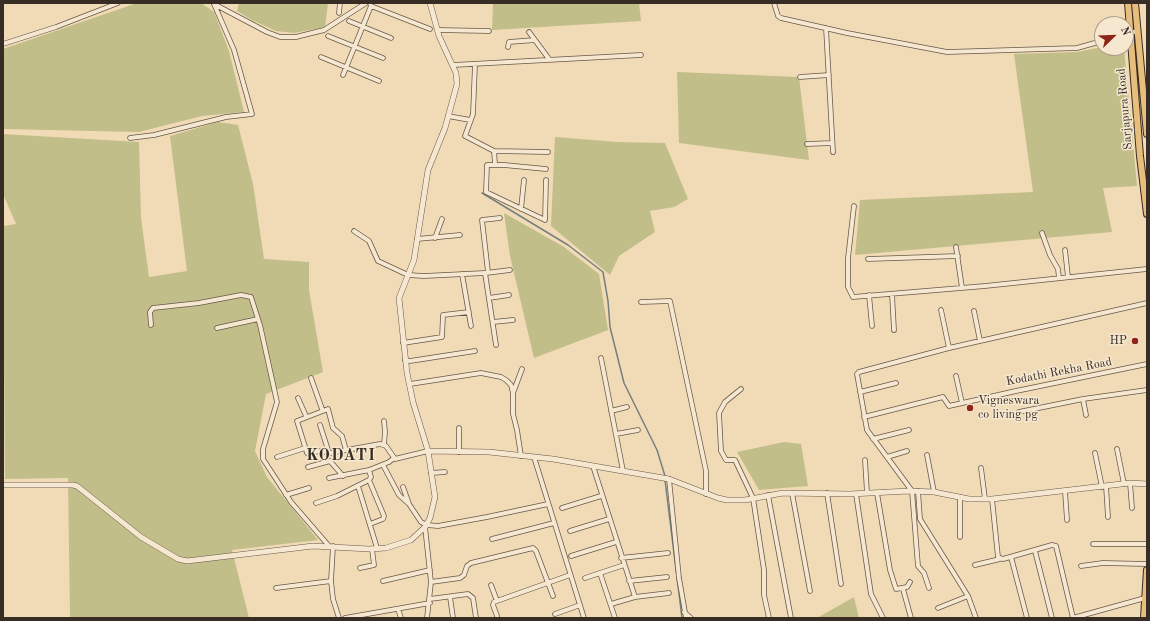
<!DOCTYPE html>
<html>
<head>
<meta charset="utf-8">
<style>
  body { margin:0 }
  #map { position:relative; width:1150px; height:621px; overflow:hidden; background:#f1dbb7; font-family:"Old Standard TT",serif }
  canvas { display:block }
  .frame { position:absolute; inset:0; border:4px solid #372d25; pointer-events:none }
  .north { position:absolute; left:1094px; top:16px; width:40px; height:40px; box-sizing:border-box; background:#f6e8d0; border:1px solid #aa9d8c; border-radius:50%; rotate:67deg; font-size:11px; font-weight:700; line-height:16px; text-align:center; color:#372d25 }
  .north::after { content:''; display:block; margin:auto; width:14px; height:18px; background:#8f2418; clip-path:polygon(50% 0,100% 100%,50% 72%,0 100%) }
</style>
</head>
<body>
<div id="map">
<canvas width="1150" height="621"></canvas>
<div class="frame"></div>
<div class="north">N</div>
</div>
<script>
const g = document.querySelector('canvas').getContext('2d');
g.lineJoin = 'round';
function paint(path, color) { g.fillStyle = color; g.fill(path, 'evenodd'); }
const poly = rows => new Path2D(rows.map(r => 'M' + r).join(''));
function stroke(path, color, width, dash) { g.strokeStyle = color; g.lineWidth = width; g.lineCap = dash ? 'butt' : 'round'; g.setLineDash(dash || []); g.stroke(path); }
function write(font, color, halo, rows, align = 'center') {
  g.font = font + ' "Old Standard TT",serif'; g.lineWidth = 3; g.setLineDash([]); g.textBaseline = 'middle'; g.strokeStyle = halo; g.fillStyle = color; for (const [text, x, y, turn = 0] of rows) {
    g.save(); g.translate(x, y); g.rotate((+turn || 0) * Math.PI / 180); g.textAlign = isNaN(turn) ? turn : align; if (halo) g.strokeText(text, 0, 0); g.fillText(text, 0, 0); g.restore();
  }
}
const green = poly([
  [137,3,201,3,214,12,229,51,244,112,202,116,139,132,3,129,3,49],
  [239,3,328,3,325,27,294,33,276,31,252,20,237,11],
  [493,3,639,3,641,21,492,30],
  [1102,47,1124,48,1137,186,1103,188,1112,232,855,255,860,200,1033,192,1014,54,1077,52],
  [677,72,799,77,809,160,679,143],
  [218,122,238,125,253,184,264,259,309,262,309,290,323,372,266,394,255,451,267,477,318,540,232,550,249,618,70,618,68,478,5,479,3,226,16,224,3,194,3,134,139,142,141,218,149,277,187,271,170,136],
  [555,137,617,142,665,143,688,199,674,207,650,211,655,232,619,256,610,275,551,226],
  [504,213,564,247,599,274,608,330,534,358,510,256],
  [784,442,801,444,808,486,759,490,737,452],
  [854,597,859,618,817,618]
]);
const stream = poly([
  [482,193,568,245,603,272,608,301,610,327,624,383,657,450,665,476],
  [665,480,682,618]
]);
const minor = poly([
  [370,3,371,6,430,29],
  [774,3,778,16,781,18,847,33,947,52,1077,48,1102,41],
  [214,4,267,32,280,37,296,37,324,30,366,3],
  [339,13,340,3],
  [349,21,391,38],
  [826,28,833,152],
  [438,30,489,31],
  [529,32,549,59],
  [1126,34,1138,31],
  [328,36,383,58],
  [3,44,56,27,118,3],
  [508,47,509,42,535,40],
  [321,57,379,81],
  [475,64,473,114,465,136,494,151,495,164],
  [453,65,641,55],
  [343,75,371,6],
  [800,77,829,75],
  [448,116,470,120],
  [130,138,154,135,226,117,252,114,234,50,214,4],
  [807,144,832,143],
  [494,151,548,152],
  [546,169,504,165,487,165,486,192,545,220,546,180],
  [854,206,848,258,848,287,853,297,985,286,1147,269],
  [521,209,524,180],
  [354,231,369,241,378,261,408,275,424,276,485,273,496,345],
  [1042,233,1050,255,1058,269,1059,278],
  [435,238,442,219],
  [417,239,460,235],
  [956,247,962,288],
  [1065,250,1068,277],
  [868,259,958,256],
  [488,272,482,220,500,218],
  [486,273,510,270],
  [462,274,471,326],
  [892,294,894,330],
  [869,295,872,326],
  [489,298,509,295],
  [641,302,670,301,706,471,706,494],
  [941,310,949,348],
  [974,311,980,341],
  [493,322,513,320],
  [151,325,150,312,153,308,199,303,241,295,251,297,260,325,277,402,263,449,263,459,291,502,329,546],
  [217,328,258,319],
  [403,343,442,337,443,315,469,312],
  [601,358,623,471],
  [405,360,410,361,475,351],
  [956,376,962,403],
  [311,378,322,409],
  [410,384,481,373,501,377,506,380,511,385,513,393,513,414,517,430,521,456],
  [741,389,725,402,719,413,721,451,726,460,735,460,753,498,764,570,764,595,769,618],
  [860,392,896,383],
  [513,393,522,369],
  [298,398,306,416],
  [1083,399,1086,415],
  [611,411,627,407],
  [1019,412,1083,399,1147,390],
  [864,417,943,397,949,406,1016,391,1147,364],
  [320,425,329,453],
  [459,428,459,452],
  [616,434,638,430],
  [873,439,909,430],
  [384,444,385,432,384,421],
  [1117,449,1124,484],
  [346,450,342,436,333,428,328,409,297,421,307,453,321,451,330,453,380,444,386,446,395,459,428,451],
  [1095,453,1102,487],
  [927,455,934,492],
  [277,457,305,448],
  [534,457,584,618],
  [887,457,907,451],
  [865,460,867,493],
  [383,465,399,495,409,504,421,522,427,525,438,526,487,517,548,504],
  [593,466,635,597,669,593],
  [308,467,330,461,343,476],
  [981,468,985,499],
  [431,473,445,472],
  [329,478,369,470,389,462,394,458],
  [669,479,679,578,686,618],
  [369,480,384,516,383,519,370,524],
  [1130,483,1132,508],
  [358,486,377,548],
  [1106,486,1108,517],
  [403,487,409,504],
  [918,491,920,519,968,596,976,618],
  [1065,491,1067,520],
  [792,493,810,591],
  [827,493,841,584],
  [877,493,890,570,896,589,907,587,910,582],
  [856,494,871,594,883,618],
  [286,495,309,488],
  [768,495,791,618],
  [960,497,960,537],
  [992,499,998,557,1003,559,1052,545,1056,546,1073,618],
  [316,503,337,496,369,480,371,477,369,470],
  [562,508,601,496],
  [425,527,431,582,427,618],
  [570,531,609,519],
  [492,539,554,523],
  [1093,544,1147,544],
  [333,546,331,581,333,599,339,618],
  [1035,551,1052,618],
  [571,556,616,542],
  [1011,557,1027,618],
  [621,558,668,553],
  [975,565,1000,559],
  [1081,566,1103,563,1147,564],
  [360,568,374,565,372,549],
  [600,573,615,618],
  [585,578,624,565],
  [383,581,430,570],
  [629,581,667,577],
  [431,582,460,578,464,575,467,566,471,563,533,548,536,551,553,596],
  [491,585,497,601],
  [276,588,331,581],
  [929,588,924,573,918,566,912,491,867,430,857,374,859,372,949,348,1147,303],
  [903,589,911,618],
  [450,597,453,618],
  [430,599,468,594,473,598,476,618],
  [611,604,635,597],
  [938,608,968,596],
  [398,609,401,618],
  [684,612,691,618],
  [555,614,580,605],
  [497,616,493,605,494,602,570,575],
  [345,618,430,603],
  [1073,618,1145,598]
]);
const tertiary = poly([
  [428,451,413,402,407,373,399,298,414,260,428,170,445,128,457,84,456,73,439,36,430,3],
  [3,485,73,485,77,486,141,537,178,559,187,561,313,546,369,549,386,548,411,540,425,527,430,518,435,497,428,451,489,452,553,459,669,479,718,498,727,500,745,500,783,493,850,494,909,491,934,492,969,499,992,499,1130,483,1147,484]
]);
const primary = poly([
  [1128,3,1140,156,1147,214],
  [1135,3,1147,134],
  [1144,618,1147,570]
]);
const markers = [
  [1135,341,4,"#8f2418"],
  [970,408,4,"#8f2418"]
];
const streetNames = [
  ["Sarjapura Road",1125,109,-95],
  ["Kodathi Rekha Road",1059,372,-11]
];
const poiNames = [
  ["HP",1127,341],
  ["Vigneswara",978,401,"left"],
  ["co living pg",978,415,"left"]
];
const districtNames = [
  ["KODATI",341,456]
];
paint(green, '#c1be89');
stroke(stream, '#75807e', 1.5);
stroke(minor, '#66584a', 5.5);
stroke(tertiary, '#66584a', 6);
stroke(primary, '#372d25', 8);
stroke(minor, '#f6e8d0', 4);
stroke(tertiary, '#f6e8d0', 5);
stroke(primary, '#e8be7c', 6);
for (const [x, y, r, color] of markers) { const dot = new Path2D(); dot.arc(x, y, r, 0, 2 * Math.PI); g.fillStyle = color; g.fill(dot); stroke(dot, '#f6e8d0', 1.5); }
write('12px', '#372d25', '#f6e8d0', streetNames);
write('12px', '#372d25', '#f6e8d0', poiNames, 'right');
g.letterSpacing = '1px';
write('bold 16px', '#372d25', '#f6e8d0', districtNames);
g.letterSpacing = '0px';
</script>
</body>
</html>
